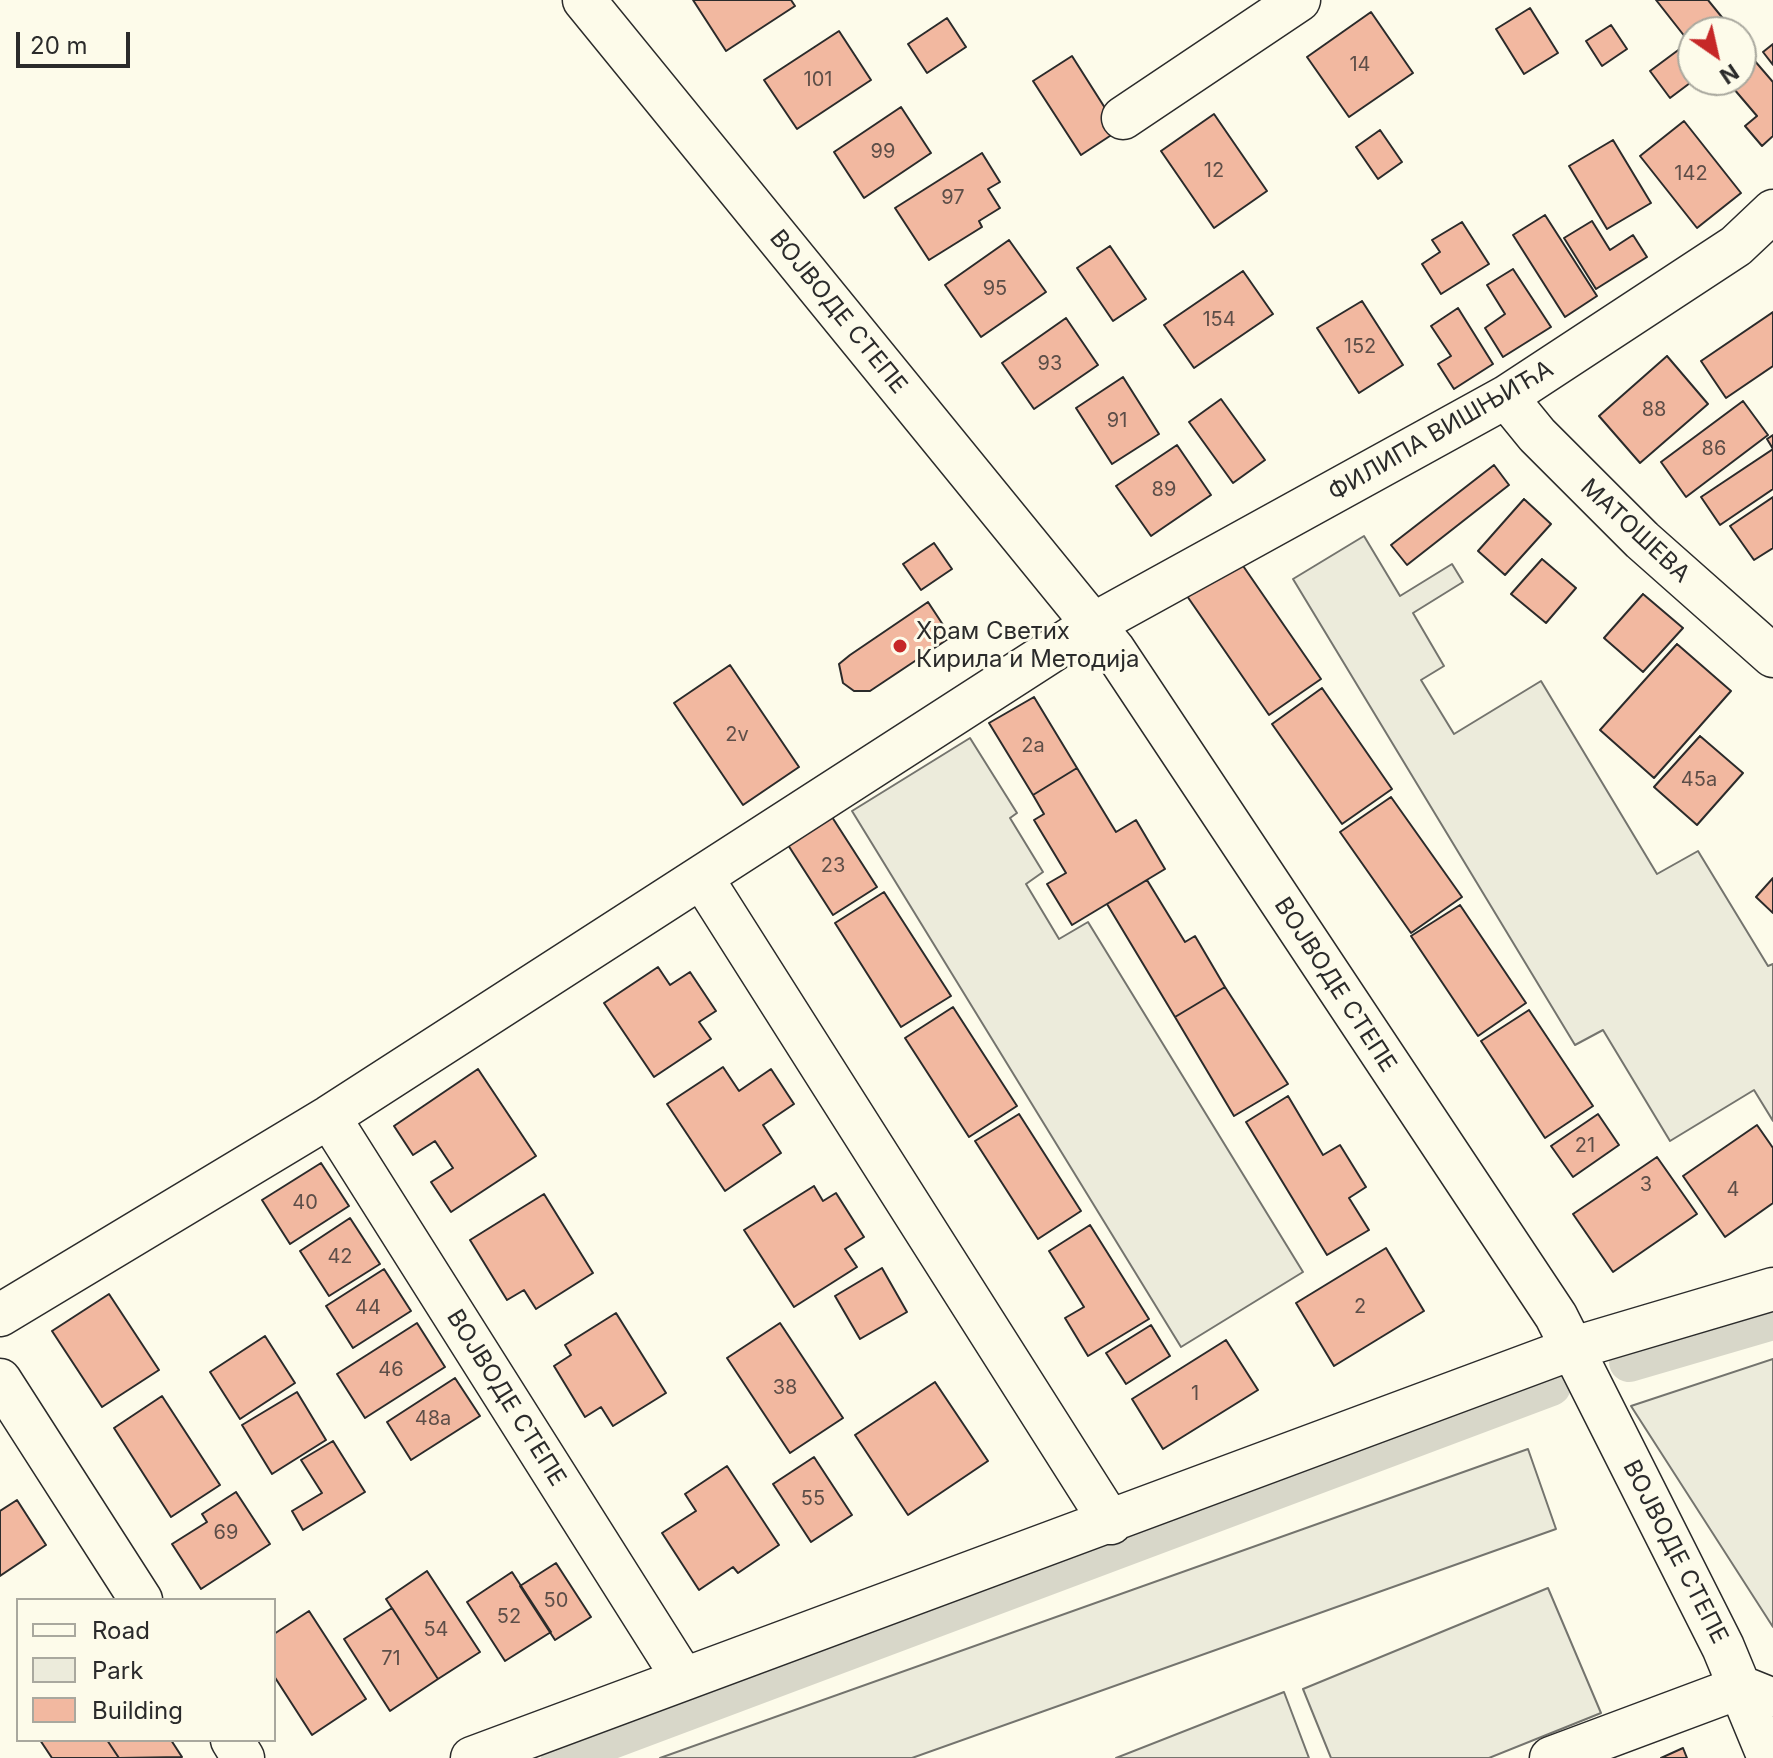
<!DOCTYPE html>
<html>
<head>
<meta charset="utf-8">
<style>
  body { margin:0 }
  #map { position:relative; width:1773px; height:1758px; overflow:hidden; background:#fdfbea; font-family:Inter,sans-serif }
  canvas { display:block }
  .legend { position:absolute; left:16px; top:1598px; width:260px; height:144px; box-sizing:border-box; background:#fdfbea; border:2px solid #a9a89e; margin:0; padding:10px 14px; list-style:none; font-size:24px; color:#2b2b2b }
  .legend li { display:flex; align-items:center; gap:16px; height:40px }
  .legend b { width:40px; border:2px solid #a9a89e }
  .north { position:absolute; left:1677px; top:16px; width:80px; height:80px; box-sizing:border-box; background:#fdfbea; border:2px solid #a9a89e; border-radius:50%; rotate:146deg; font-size:22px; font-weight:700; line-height:32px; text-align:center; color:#2b2b2b }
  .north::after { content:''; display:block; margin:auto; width:28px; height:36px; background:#c62828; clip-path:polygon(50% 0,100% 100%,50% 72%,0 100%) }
  .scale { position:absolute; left:16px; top:32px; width:114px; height:36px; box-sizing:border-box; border:4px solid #2b2b2b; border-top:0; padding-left:10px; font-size:24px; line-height:28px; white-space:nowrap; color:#2b2b2b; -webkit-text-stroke:6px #fdfbea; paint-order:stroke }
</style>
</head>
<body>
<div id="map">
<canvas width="1773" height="1758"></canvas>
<ul class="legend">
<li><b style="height:10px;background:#fdfbea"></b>Road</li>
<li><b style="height:22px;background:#ecebdb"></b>Park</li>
<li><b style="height:22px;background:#f2b8a0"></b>Building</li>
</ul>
<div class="north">N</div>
<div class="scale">20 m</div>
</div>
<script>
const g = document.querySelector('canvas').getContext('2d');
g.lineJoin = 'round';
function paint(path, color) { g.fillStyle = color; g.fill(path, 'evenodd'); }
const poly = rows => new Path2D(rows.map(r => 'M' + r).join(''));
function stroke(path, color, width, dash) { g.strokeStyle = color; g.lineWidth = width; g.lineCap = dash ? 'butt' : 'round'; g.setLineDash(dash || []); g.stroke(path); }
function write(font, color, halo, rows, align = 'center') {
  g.font = font + ' Inter,sans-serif'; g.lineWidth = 6; g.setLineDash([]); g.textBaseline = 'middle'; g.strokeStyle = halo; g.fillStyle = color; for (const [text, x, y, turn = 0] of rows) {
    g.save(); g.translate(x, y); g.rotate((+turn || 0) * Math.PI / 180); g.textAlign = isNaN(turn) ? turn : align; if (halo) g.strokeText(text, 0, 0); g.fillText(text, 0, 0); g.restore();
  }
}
const green = poly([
  [1364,536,1400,596,1452,564,1463,582,1413,613,1444,666,1421,680,1454,734,1541,681,1657,874,1698,851,1768,966,1773,964,1773,1121,1754,1090,1670,1141,1603,1030,1575,1045,1293,579,1364,536],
  [970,738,1017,813,1010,818,1043,872,1026,884,1059,939,1088,922,1303,1272,1181,1347,852,811,970,738],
  [1773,1359,1773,1627,1631,1406,1773,1359],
  [1528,1449,1556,1529,912,1758,660,1758,1528,1449],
  [1548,1588,1601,1713,1489,1758,1331,1758,1303,1689,1548,1588],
  [1284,1692,1309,1758,1116,1758,1284,1692]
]);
const canal = poly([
  [1629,1362,1773,1320],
  [561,1758,1551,1386]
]);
const building = poly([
  [693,0,791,0,795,6,726,51,693,0],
  [1656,0,1708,0,1734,32,1693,32,1693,47,1656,0],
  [1530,8,1558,53,1524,74,1496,29,1530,8],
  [1371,12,1413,73,1349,117,1307,57,1371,12],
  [947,18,966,47,927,73,908,44,947,18],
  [1611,25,1627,49,1602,66,1586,41,1611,25],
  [839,31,871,80,797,129,764,80,839,31],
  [1773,44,1773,65,1763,52,1773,44],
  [1681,48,1693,64,1694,80,1670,98,1650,71,1681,48],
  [1072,56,1119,130,1081,155,1033,81,1072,56],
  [1754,60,1773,82,1773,136,1762,146,1745,126,1757,116,1728,82,1741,80,1741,71,1754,60],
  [901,107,931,153,864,198,834,152,901,107],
  [1214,114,1267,191,1214,228,1161,151,1214,114],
  [1684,121,1741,193,1697,228,1640,156,1684,121],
  [1380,130,1402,162,1378,179,1356,147,1380,130],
  [1613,140,1651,203,1607,229,1569,166,1613,140],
  [982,153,1000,182,988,189,1000,208,979,221,982,227,929,260,895,208,982,153],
  [1545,215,1597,296,1565,317,1513,235,1545,215],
  [1592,221,1610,250,1633,235,1647,257,1596,289,1564,238,1592,221],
  [1462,222,1489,264,1441,294,1422,264,1440,252,1432,240,1462,222],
  [1009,240,1046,292,981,337,945,285,1009,240],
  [1110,246,1146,299,1113,321,1077,268,1110,246],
  [1513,269,1551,327,1503,357,1485,328,1505,314,1487,285,1513,269],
  [1243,271,1273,314,1194,368,1164,325,1243,271],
  [1362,301,1403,365,1359,393,1317,328,1362,301],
  [1458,308,1493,364,1454,389,1438,364,1451,356,1431,326,1458,308],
  [1773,312,1773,366,1726,398,1701,361,1773,312],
  [1066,318,1098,365,1034,409,1002,363,1066,318],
  [1667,356,1708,404,1640,463,1599,416,1667,356],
  [1123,377,1159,434,1112,464,1076,408,1123,377],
  [1221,399,1265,460,1233,483,1189,422,1221,399],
  [1743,401,1768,435,1686,497,1661,462,1743,401],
  [1773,435,1773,489,1720,525,1701,497,1773,449,1767,439,1773,435],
  [1177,445,1211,495,1151,536,1116,486,1177,445],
  [1494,465,1509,485,1407,565,1391,545,1494,465],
  [1773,497,1773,548,1754,560,1730,526,1773,497],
  [1524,499,1551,524,1505,575,1478,551,1524,499],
  [934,543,952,569,921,590,903,564,934,543],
  [1542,559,1576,588,1546,623,1511,594,1542,559],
  [1239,560,1321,679,1269,715,1187,596,1239,560],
  [1643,594,1683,628,1643,672,1604,638,1643,594],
  [928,602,951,637,870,691,854,691,843,683,839,664,850,655,928,602],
  [1677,644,1731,691,1654,778,1600,730,1677,644],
  [730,665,799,767,743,805,674,703,730,665],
  [1322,688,1392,789,1342,824,1272,724,1322,688],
  [1034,697,1077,768,1033,795,989,723,1034,697],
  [1700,736,1743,773,1697,825,1654,787,1700,736],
  [1077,768,1116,832,1136,820,1165,869,1072,925,1047,884,1066,873,1034,820,1044,814,1033,795,1077,768],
  [1391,797,1462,897,1411,933,1340,832,1391,797],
  [832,817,877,887,833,915,788,845,832,817],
  [1773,878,1773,913,1756,897,1773,878],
  [1147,880,1185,942,1195,936,1225,987,1175,1017,1107,904,1147,880],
  [884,892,951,996,901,1027,835,923,884,892],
  [1460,905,1526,1003,1478,1036,1411,936,1460,905],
  [658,967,670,985,690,972,716,1011,699,1022,711,1039,654,1077,604,1003,658,967],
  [1225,987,1288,1084,1234,1116,1175,1017,1225,987],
  [953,1007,1017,1106,969,1137,905,1038,953,1007],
  [1529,1010,1593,1106,1545,1138,1481,1041,1529,1010],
  [723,1067,739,1091,771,1069,794,1104,763,1125,781,1153,725,1191,667,1104,723,1067],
  [478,1069,536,1156,451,1212,431,1182,453,1168,435,1141,413,1155,394,1126,478,1069],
  [1288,1096,1323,1155,1340,1145,1366,1187,1349,1198,1369,1230,1327,1255,1246,1122,1288,1096],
  [1019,1114,1081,1211,1038,1239,975,1141,1019,1114],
  [1598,1114,1619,1145,1573,1177,1551,1146,1598,1114],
  [1757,1125,1773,1148,1773,1203,1725,1237,1683,1176,1757,1125],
  [1657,1157,1697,1214,1613,1272,1573,1214,1657,1157],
  [321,1163,349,1206,290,1244,262,1200,321,1163],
  [814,1186,823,1201,836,1193,864,1237,845,1249,857,1267,794,1307,744,1230,814,1186],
  [544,1194,593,1273,536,1309,524,1290,507,1300,470,1240,544,1194],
  [350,1218,380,1264,329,1296,300,1251,350,1218],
  [1090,1225,1149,1319,1088,1356,1065,1318,1084,1307,1049,1251,1090,1225],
  [1386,1248,1424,1311,1334,1366,1296,1303,1386,1248],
  [882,1268,907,1312,860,1339,835,1296,882,1268],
  [384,1269,411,1311,353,1348,326,1306,384,1269],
  [109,1294,159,1370,102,1407,52,1331,109,1294],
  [616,1313,666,1393,613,1426,601,1407,585,1417,554,1366,571,1355,565,1345,616,1313],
  [417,1323,445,1367,365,1418,337,1374,417,1323],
  [780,1323,843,1418,790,1453,727,1358,780,1323],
  [1151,1325,1170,1356,1126,1384,1106,1353,1151,1325],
  [265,1336,295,1383,240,1419,210,1372,265,1336],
  [1226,1340,1258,1390,1163,1449,1132,1399,1226,1340],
  [455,1378,480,1416,411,1460,387,1422,455,1378],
  [935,1382,988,1461,908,1515,855,1435,935,1382],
  [297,1392,326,1440,272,1474,242,1425,297,1392],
  [162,1396,220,1485,171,1517,114,1428,162,1396],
  [333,1441,365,1492,303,1530,292,1511,322,1493,301,1460,333,1441],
  [814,1457,852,1515,811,1542,773,1484,814,1457],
  [727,1466,779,1545,738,1573,733,1567,699,1590,662,1533,696,1511,685,1494,727,1466],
  [236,1492,270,1544,201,1589,172,1544,207,1522,202,1514,236,1492],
  [17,1500,46,1545,0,1576,0,1511,17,1500],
  [556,1563,591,1617,555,1640,520,1586,556,1563],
  [427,1571,480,1652,438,1679,386,1599,427,1571],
  [512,1572,551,1632,505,1661,467,1602,512,1572],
  [392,1608,438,1679,390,1711,344,1639,392,1608],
  [309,1611,366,1699,312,1735,274,1676,274,1634,309,1611],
  [40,1740,107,1740,119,1758,52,1758,40,1740],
  [107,1740,171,1740,182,1757,119,1758,107,1740],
  [1683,1748,1687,1758,1661,1758,1683,1748]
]);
const minor = poly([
  [584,0,1114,650,1556,1316,1723,1647,1769,1758],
  [1123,118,1299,0],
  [1506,397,1537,435,1642,540,1773,656],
  [702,878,1111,1523],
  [329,1117,683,1678],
  [0,1315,329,1117,1092,625,1506,397,1736,246,1773,211],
  [0,1380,141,1600],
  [232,1740,243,1758],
  [472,1758,1574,1348,1773,1289],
  [1551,1758,1741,1687,1766,1697]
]);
const markers = [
  [900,646,8,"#c62828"]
];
const numberNames = [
  ["14",1360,65],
  ["101",818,80],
  ["99",883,152],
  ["12",1214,171],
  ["142",1691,174],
  ["97",953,198],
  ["95",995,289],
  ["154",1219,320],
  ["152",1360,347],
  ["93",1050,364],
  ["88",1654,410],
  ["91",1117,421],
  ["86",1714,449],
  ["89",1164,490],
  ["2v",737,735],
  ["2a",1033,746],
  ["45a",1699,780],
  ["23",833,866],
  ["21",1585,1146],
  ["3",1646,1185],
  ["4",1733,1190],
  ["40",305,1203],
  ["42",340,1257],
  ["2",1360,1307],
  ["44",368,1308],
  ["46",391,1370],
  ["38",785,1388],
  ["1",1195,1394],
  ["48a",433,1419],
  ["55",813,1499],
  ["69",226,1533],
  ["50",556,1601],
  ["52",509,1617],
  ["54",436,1630],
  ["71",391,1659]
];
const streetNames = [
  ["ВОЈВОДЕ СТЕПЕ",838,312,51],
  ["ФИЛИПА ВИШЊИЋА",1441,431,-30],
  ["МАТОШЕВА",1635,531,43],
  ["ВОЈВОДЕ СТЕПЕ",1335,985,57],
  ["ВОЈВОДЕ СТЕПЕ",506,1398,58],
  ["ВОЈВОДЕ СТЕПЕ",1675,1552,63]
];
const poiNames = [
  ["Храм Светих",916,632],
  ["Кирила и Методија",916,660]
];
paint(green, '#ecebdb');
stroke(green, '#74746e', 2);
stroke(canal, '#d8d7c9', 40);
paint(building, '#f2b8a0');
stroke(building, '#2b2b2b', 2);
stroke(minor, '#2b2b2b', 45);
stroke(minor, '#fdfbea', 42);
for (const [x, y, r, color] of markers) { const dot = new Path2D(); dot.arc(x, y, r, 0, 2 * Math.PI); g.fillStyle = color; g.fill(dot); stroke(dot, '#fdfbea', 3); }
write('20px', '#5d4e48', null, numberNames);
write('24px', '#2b2b2b', '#fdfbea', streetNames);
write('24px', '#2b2b2b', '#fdfbea', poiNames, 'left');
</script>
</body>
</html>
